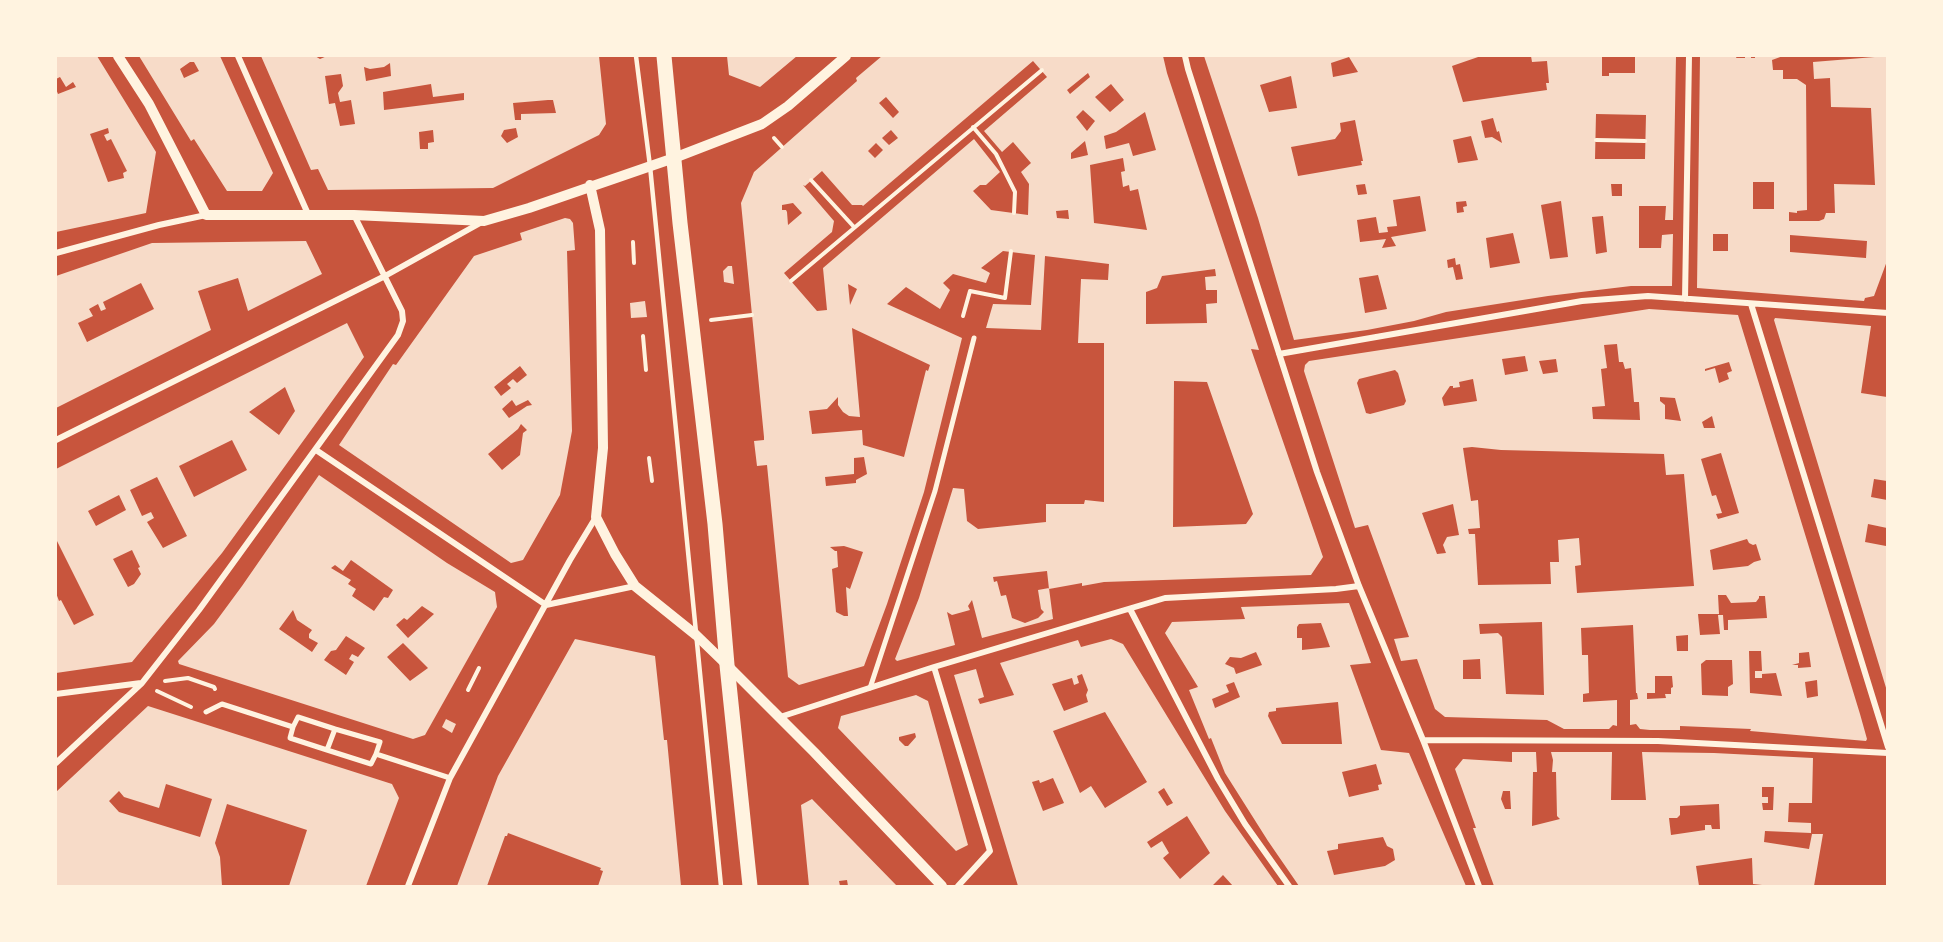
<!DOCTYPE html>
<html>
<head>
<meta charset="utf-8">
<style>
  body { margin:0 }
  #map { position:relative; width:1943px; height:942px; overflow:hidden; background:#c8553d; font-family:Literata,serif }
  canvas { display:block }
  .frame { position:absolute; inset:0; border:57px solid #fff3e0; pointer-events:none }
</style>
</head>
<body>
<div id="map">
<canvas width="1943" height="942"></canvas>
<div class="frame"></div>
</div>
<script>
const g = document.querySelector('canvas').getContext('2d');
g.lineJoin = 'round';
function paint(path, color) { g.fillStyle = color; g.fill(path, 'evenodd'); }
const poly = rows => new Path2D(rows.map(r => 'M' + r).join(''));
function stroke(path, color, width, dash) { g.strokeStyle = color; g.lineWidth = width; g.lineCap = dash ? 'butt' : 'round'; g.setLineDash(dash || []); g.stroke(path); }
const building = poly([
  [56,56,97,56,156,152,146,213,56,232,56,89,58,94,76,87,73,82,66,87,60,77,56,79],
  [108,128,109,133,104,135,107,141,111,139,127,171,123,173,124,178,108,182,90,134],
  [139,56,220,56,273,173,262,191,227,191,194,139,191,141],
  [190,62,194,62,199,71,184,78,180,69],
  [261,56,315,56,320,59,327,56,599,56,606,124,599,135,493,188,328,190,318,169,311,170],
  [390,63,391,76,366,81,364,67,370,69,384,67],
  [341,74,343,86,338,93,340,102,351,100,355,124,340,126,335,103,329,104,325,76],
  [431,84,433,97,464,93,464,100,384,110,383,92],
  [548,100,553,100,556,113,521,114,521,120,515,120,513,103],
  [516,128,518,137,507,143,501,136,504,130],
  [433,130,434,142,428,143,428,149,420,149,419,132],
  [727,56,797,56,760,87,729,75],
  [882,56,1163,56,1167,73,1259,350,1251,349,1323,557,1311,575,1104,582,1082,586,1082,583,1049,589,1047,571,993,577,994,582,997,581,1001,596,1006,595,1012,618,1025,623,1038,618,1044,612,1041,609,1038,590,1049,588,1053,619,982,638,972,600,968,606,970,610,952,615,947,612,955,645,897,661,895,659,919,598,953,488,964,489,967,521,978,529,1046,522,1046,504,1084,504,1085,500,1104,502,1104,343,1078,343,1081,279,1108,280,1109,264,1045,256,1041,330,986,328,993,304,1031,305,1035,255,1003,251,981,268,990,273,986,283,953,274,943,283,950,290,940,309,906,287,887,304,962,338,924,492,887,604,864,666,799,685,788,677,767,465,757,466,754,441,764,440,764,437,741,203,754,172,857,81,856,78],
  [1033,61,1047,77,984,131,1002,152,1013,142,1031,163,1021,172,1029,184,1028,215,991,210,973,191,980,185,986,185,1000,172,974,139,823,268,827,310,817,311,784,273,832,232,834,221,803,185,805,186,822,171,852,205,862,205,863,206],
  [1088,73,1090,77,1070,94,1067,90],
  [1111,84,1124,100,1110,112,1095,97],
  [886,97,899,112,893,118,879,103],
  [1083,110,1095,121,1087,131,1076,117],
  [1145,112,1156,150,1133,156,1129,143,1106,149,1104,136,1116,132],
  [891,130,898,138,889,145,882,138],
  [1085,141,1088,155,1071,159,1071,153],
  [876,143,883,150,875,158,868,151],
  [1123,158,1125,171,1121,172,1123,187,1129,185,1130,191,1138,189,1147,230,1094,223,1090,165],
  [793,203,802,213,788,225,787,212,786,210,782,210,782,205],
  [1068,210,1069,219,1057,218,1056,211],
  [1215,269,1216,276,1205,277,1206,290,1217,290,1217,303,1206,304,1207,323,1146,324,1146,292,1157,288,1162,276],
  [848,284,857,289,850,305],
  [852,328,930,365,928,371,926,370,904,457,863,445,862,430,812,434,809,411,827,409,838,397,838,405,843,412,849,416,860,417],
  [1174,381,1207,382,1253,514,1246,524,1173,527],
  [864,457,867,474,856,480,856,483,826,486,825,477,854,474,854,458],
  [844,546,863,552,850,589,846,587,848,616,844,616,836,612,832,569,838,567,837,551,835,551,830,547],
  [1204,56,1481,56,1452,66,1463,102,1547,90,1546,83,1549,83,1547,61,1532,62,1531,56,1602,56,1602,76,1609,76,1609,73,1635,73,1635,56,1676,56,1673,220,1665,220,1666,206,1639,206,1639,248,1661,248,1662,235,1673,234,1672,286,1631,286,1548,296,1446,312,1414,321,1367,330,1294,340,1258,218],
  [1349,57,1358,72,1333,77,1331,63],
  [1291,76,1297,108,1269,112,1260,85],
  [1596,114,1646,115,1645,159,1595,159],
  [1493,118,1497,132,1499,131,1502,143,1492,137,1485,138,1481,121],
  [1355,120,1363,161,1361,161,1362,165,1298,176,1291,147,1335,139,1341,131,1340,123],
  [1471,136,1478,160,1458,163,1453,140],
  [1365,184,1367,194,1358,195,1356,185],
  [1611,184,1622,184,1622,196,1612,196],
  [1420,196,1426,231,1391,237,1396,246,1382,248,1386,239,1360,242,1357,220,1376,217,1379,233,1388,232,1387,227,1397,226,1393,200],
  [1466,201,1467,206,1463,207,1464,212,1457,213,1456,202],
  [1561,201,1568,257,1550,259,1541,205],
  [1603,216,1607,252,1596,254,1592,217],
  [1513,233,1520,263,1490,268,1486,238],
  [1455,258,1456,265,1460,264,1463,279,1456,280,1453,267,1448,268,1447,260],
  [1378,275,1387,309,1365,313,1359,278],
  [1700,56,1737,56,1736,58,1745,58,1745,56,1751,56,1751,58,1755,58,1755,56,1783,56,1772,60,1773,70,1783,70,1783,79,1797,79,1806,85,1807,210,1797,211,1797,213,1789,212,1789,221,1819,221,1824,219,1826,213,1835,213,1834,184,1875,185,1871,108,1831,107,1830,78,1814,79,1813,62,1887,56,1887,261,1874,296,1865,298,1864,301,1697,288],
  [1753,182,1774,182,1774,209,1753,209],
  [1713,234,1728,234,1728,251,1713,251],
  [1790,235,1867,241,1866,258,1790,252],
  [565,218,570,219,573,223,575,250,567,251,572,431,560,495,523,560,511,563,339,445,393,364,396,365,474,256,522,240,520,233],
  [520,366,527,375,517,383,513,379,507,384,511,388,501,396,494,387],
  [512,400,516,406,528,400,532,405,527,406,509,418,502,409],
  [521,424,527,430,523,433,520,455,502,470,488,454,518,429],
  [306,241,322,274,248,311,238,278,198,291,211,330,56,408,56,276,152,243],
  [141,283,154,309,87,342,78,323,93,316,89,309,98,304,101,311,106,309,103,302],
  [728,266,732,266,734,284,724,282,723,271],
  [645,301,647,317,631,318,630,303],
  [1649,309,1738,315,1860,714,1867,739,1866,741,1750,731,1751,729,1680,726,1680,730,1650,730,1640,729,1636,724,1630,725,1630,700,1638,699,1637,693,1636,693,1633,625,1581,628,1582,655,1588,655,1589,693,1583,694,1583,702,1617,700,1617,726,1613,725,1609,729,1564,729,1547,720,1445,717,1435,709,1417,659,1401,661,1394,639,1409,637,1368,525,1355,528,1304,371,1305,365,1309,361],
  [1617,344,1619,362,1623,362,1625,369,1631,368,1634,402,1639,402,1640,420,1593,419,1592,407,1605,406,1601,369,1607,368,1604,345],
  [1525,356,1528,371,1505,375,1502,359],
  [1556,359,1558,372,1543,374,1539,361],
  [1729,362,1732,371,1727,373,1729,379,1719,383,1715,368,1705,371,1705,369],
  [1395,370,1398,373,1406,401,1404,405,1370,414,1366,413,1357,383,1359,379],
  [1473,379,1477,401,1444,406,1442,398,1450,386,1453,386,1453,388,1460,387,1459,382],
  [1660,397,1675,398,1681,421,1665,419,1665,405,1660,401],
  [1712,416,1715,428,1704,428,1702,422],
  [1472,447,1501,450,1664,454,1666,475,1684,474,1694,586,1577,593,1575,566,1581,565,1579,538,1558,540,1559,562,1550,562,1551,584,1478,585,1475,534,1469,534,1468,529,1480,528,1478,500,1471,501,1463,448],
  [1721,453,1739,513,1718,519,1716,514,1722,513,1716,495,1712,496,1701,459],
  [1453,504,1459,535,1447,537,1443,545,1446,553,1437,554,1422,513],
  [1747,539,1749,543,1753,545,1756,544,1761,560,1754,562,1748,566,1713,570,1710,550],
  [1718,595,1726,595,1731,603,1756,602,1759,598,1759,596,1765,596,1767,618,1728,620,1728,630,1724,630,1723,615,1718,615,1720,634,1700,635,1698,614,1719,614],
  [1542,622,1544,695,1506,694,1502,637,1498,633,1480,634,1479,624],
  [1688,635,1688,651,1677,651,1676,636],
  [1749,651,1761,651,1762,671,1755,671,1755,678,1762,678,1762,674,1776,673,1782,696,1750,693],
  [1809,652,1811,667,1798,668,1798,665,1792,665,1799,663,1799,653],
  [1480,659,1481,679,1463,679,1463,660],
  [1706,660,1732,660,1733,684,1728,687,1728,696,1702,695,1701,664],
  [1655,676,1672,676,1673,687,1671,688,1671,694,1665,694,1666,698,1647,699,1647,693,1655,693],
  [1817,680,1818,696,1807,698,1805,682],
  [1775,318,1871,326,1861,393,1887,397,1887,481,1874,479,1871,497,1887,500,1887,528,1868,524,1865,542,1886,546,1887,542,1887,691,1774,320],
  [347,323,364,357,222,553,132,662,56,673,56,593,59,601,61,600,74,625,94,615,56,539,56,469],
  [285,387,295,411,279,435,249,412],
  [232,440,247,470,194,497,179,466],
  [157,477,187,536,163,548,147,522,154,518,151,512,142,516,130,490],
  [119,495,126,510,96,526,88,511],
  [132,550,140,567,138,568,141,574,134,584,128,587,113,559],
  [319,475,447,563,495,592,497,607,425,735,413,739,179,664,178,661,214,624,242,586],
  [351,560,393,590,388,598,384,597,374,611,352,596,356,589,348,584,351,580,331,568,335,565,343,571],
  [422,606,434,614,408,638,396,625,404,618,407,620],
  [293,610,297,620,312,630,309,634,309,638,318,643,312,652,279,629],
  [346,636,365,648,358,657,352,654,349,659,354,662,346,675,324,660,331,651,336,650],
  [403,643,428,668,410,681,387,657],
  [1349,603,1371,663,1350,665,1381,750,1409,753,1466,886,1299,886,1268,841,1225,773,1211,738,1209,739,1189,690,1198,687,1165,633,1172,622,1245,619,1241,607],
  [1321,623,1330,647,1302,650,1302,638,1297,638,1297,627,1299,624],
  [1256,652,1262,665,1236,674,1234,668,1225,664,1230,657,1241,658],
  [1234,682,1240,697,1215,708,1212,699,1229,692,1226,685],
  [1338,702,1342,744,1282,744,1268,716,1269,712,1276,711,1276,708],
  [1376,764,1382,784,1378,785,1379,790,1349,797,1342,772],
  [1383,837,1387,846,1393,849,1395,860,1385,866,1334,875,1327,851,1338,849,1338,844],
  [575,639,655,656,664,740,667,740,681,886,598,886,603,871,600,870,601,868,508,833,507,836,505,836,487,886,457,886,498,776],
  [1111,639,1123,644,1225,811,1278,886,1233,886,1223,875,1212,886,1018,886,954,675,976,669,984,697,978,699,980,704,1014,695,1000,663,1078,640,1081,647],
  [1082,674,1088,690,1086,695,1088,702,1064,711,1052,684,1072,678,1074,685,1079,683,1077,676],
  [1105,712,1147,782,1105,808,1091,786,1080,793,1053,731],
  [1053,778,1064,803,1043,811,1032,782,1039,780,1040,783],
  [1164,788,1173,803,1167,806,1158,792],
  [1187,816,1210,853,1180,879,1163,858,1169,853,1162,841,1151,848,1147,842],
  [916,695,928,701,968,845,956,851,838,728,841,716],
  [915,733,916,737,908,746,905,746,899,740,899,737],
  [148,706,392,784,399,798,366,886,289,886,307,830,227,804,215,843,220,857,222,886,56,886,56,792],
  [166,784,212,799,200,837,119,812,109,801,119,791,124,797,159,808],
  [446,719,456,724,452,733,442,727],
  [1512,752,1536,752,1537,772,1533,772,1532,826,1560,819,1557,816,1556,772,1552,772,1553,760,1551,752,1612,752,1611,800,1646,800,1642,752,1714,753,1813,758,1812,803,1789,803,1788,822,1811,823,1811,833,1765,831,1764,842,1809,849,1812,834,1823,834,1814,886,1771,886,1753,884,1752,858,1696,866,1699,886,1494,886,1473,828,1476,828,1455,769,1463,759,1512,762],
  [1762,787,1774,787,1773,810,1763,810,1762,803,1768,803,1768,797,1762,797],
  [1503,791,1510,791,1511,809,1505,809,1501,799],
  [1719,804,1720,829,1712,829,1711,825,1705,825,1705,830,1671,835,1669,818,1677,818,1680,815,1680,806],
  [812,799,855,843,897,886,848,886,847,880,839,881,840,886,809,886,801,805]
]);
const path = poly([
  [973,127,996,154,1015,192,1014,213],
  [774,138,782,147],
  [1596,140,1645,141],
  [811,180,854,227],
  [633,242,634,263],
  [791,281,1042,70],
  [963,316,970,291,1005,298,1011,251],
  [711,320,752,315],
  [643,336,646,370],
  [649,458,652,481],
  [165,681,188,678,214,687,215,689],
  [468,690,479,668],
  [157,691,191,707]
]);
const service = poly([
  [636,56,650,166,721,886]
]);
const pedestrian = poly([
  [870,688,935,491,974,338],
  [206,712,222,704,293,727,290,738,327,750,335,729,298,717,293,727],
  [335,729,380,742,376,754,450,778],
  [327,750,371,764,376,754]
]);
const minor = poly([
  [238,56,308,214],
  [1185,56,1188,69,1317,472,1359,586,1423,740,1479,886],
  [56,253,159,225,206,215],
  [1685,299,1689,56],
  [1751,304,1888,747],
  [1279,354,1582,301,1648,296,1888,313],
  [56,440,385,276,482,222],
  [316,450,546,605],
  [546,605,635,586],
  [1130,609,1218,779,1245,824,1289,886],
  [934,667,990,851,958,886],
  [56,694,141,683],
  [780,717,934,667,1165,598,1336,589,1359,586],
  [1423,740,1658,741,1888,753],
  [56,763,142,683,199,610,398,335,403,321,402,311,354,215],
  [408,886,450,778,570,560,596,517]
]);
const tertiary = poly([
  [118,56,149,104,206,215,354,215,484,221,529,208,674,158,762,124,788,106,846,56],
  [590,185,600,230,603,448,596,517,615,554,635,586,696,635,727,665,814,752,942,886]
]);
const primary = poly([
  [664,56,680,223,715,524,727,665,750,886]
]);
paint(building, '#f7dbc8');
stroke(path, '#fff3e0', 4);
stroke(service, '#fff3e0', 4.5);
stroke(pedestrian, '#fff3e0', 5);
stroke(minor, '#fff3e0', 6);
stroke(tertiary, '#fff3e0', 10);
stroke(primary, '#fff3e0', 15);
</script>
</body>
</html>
